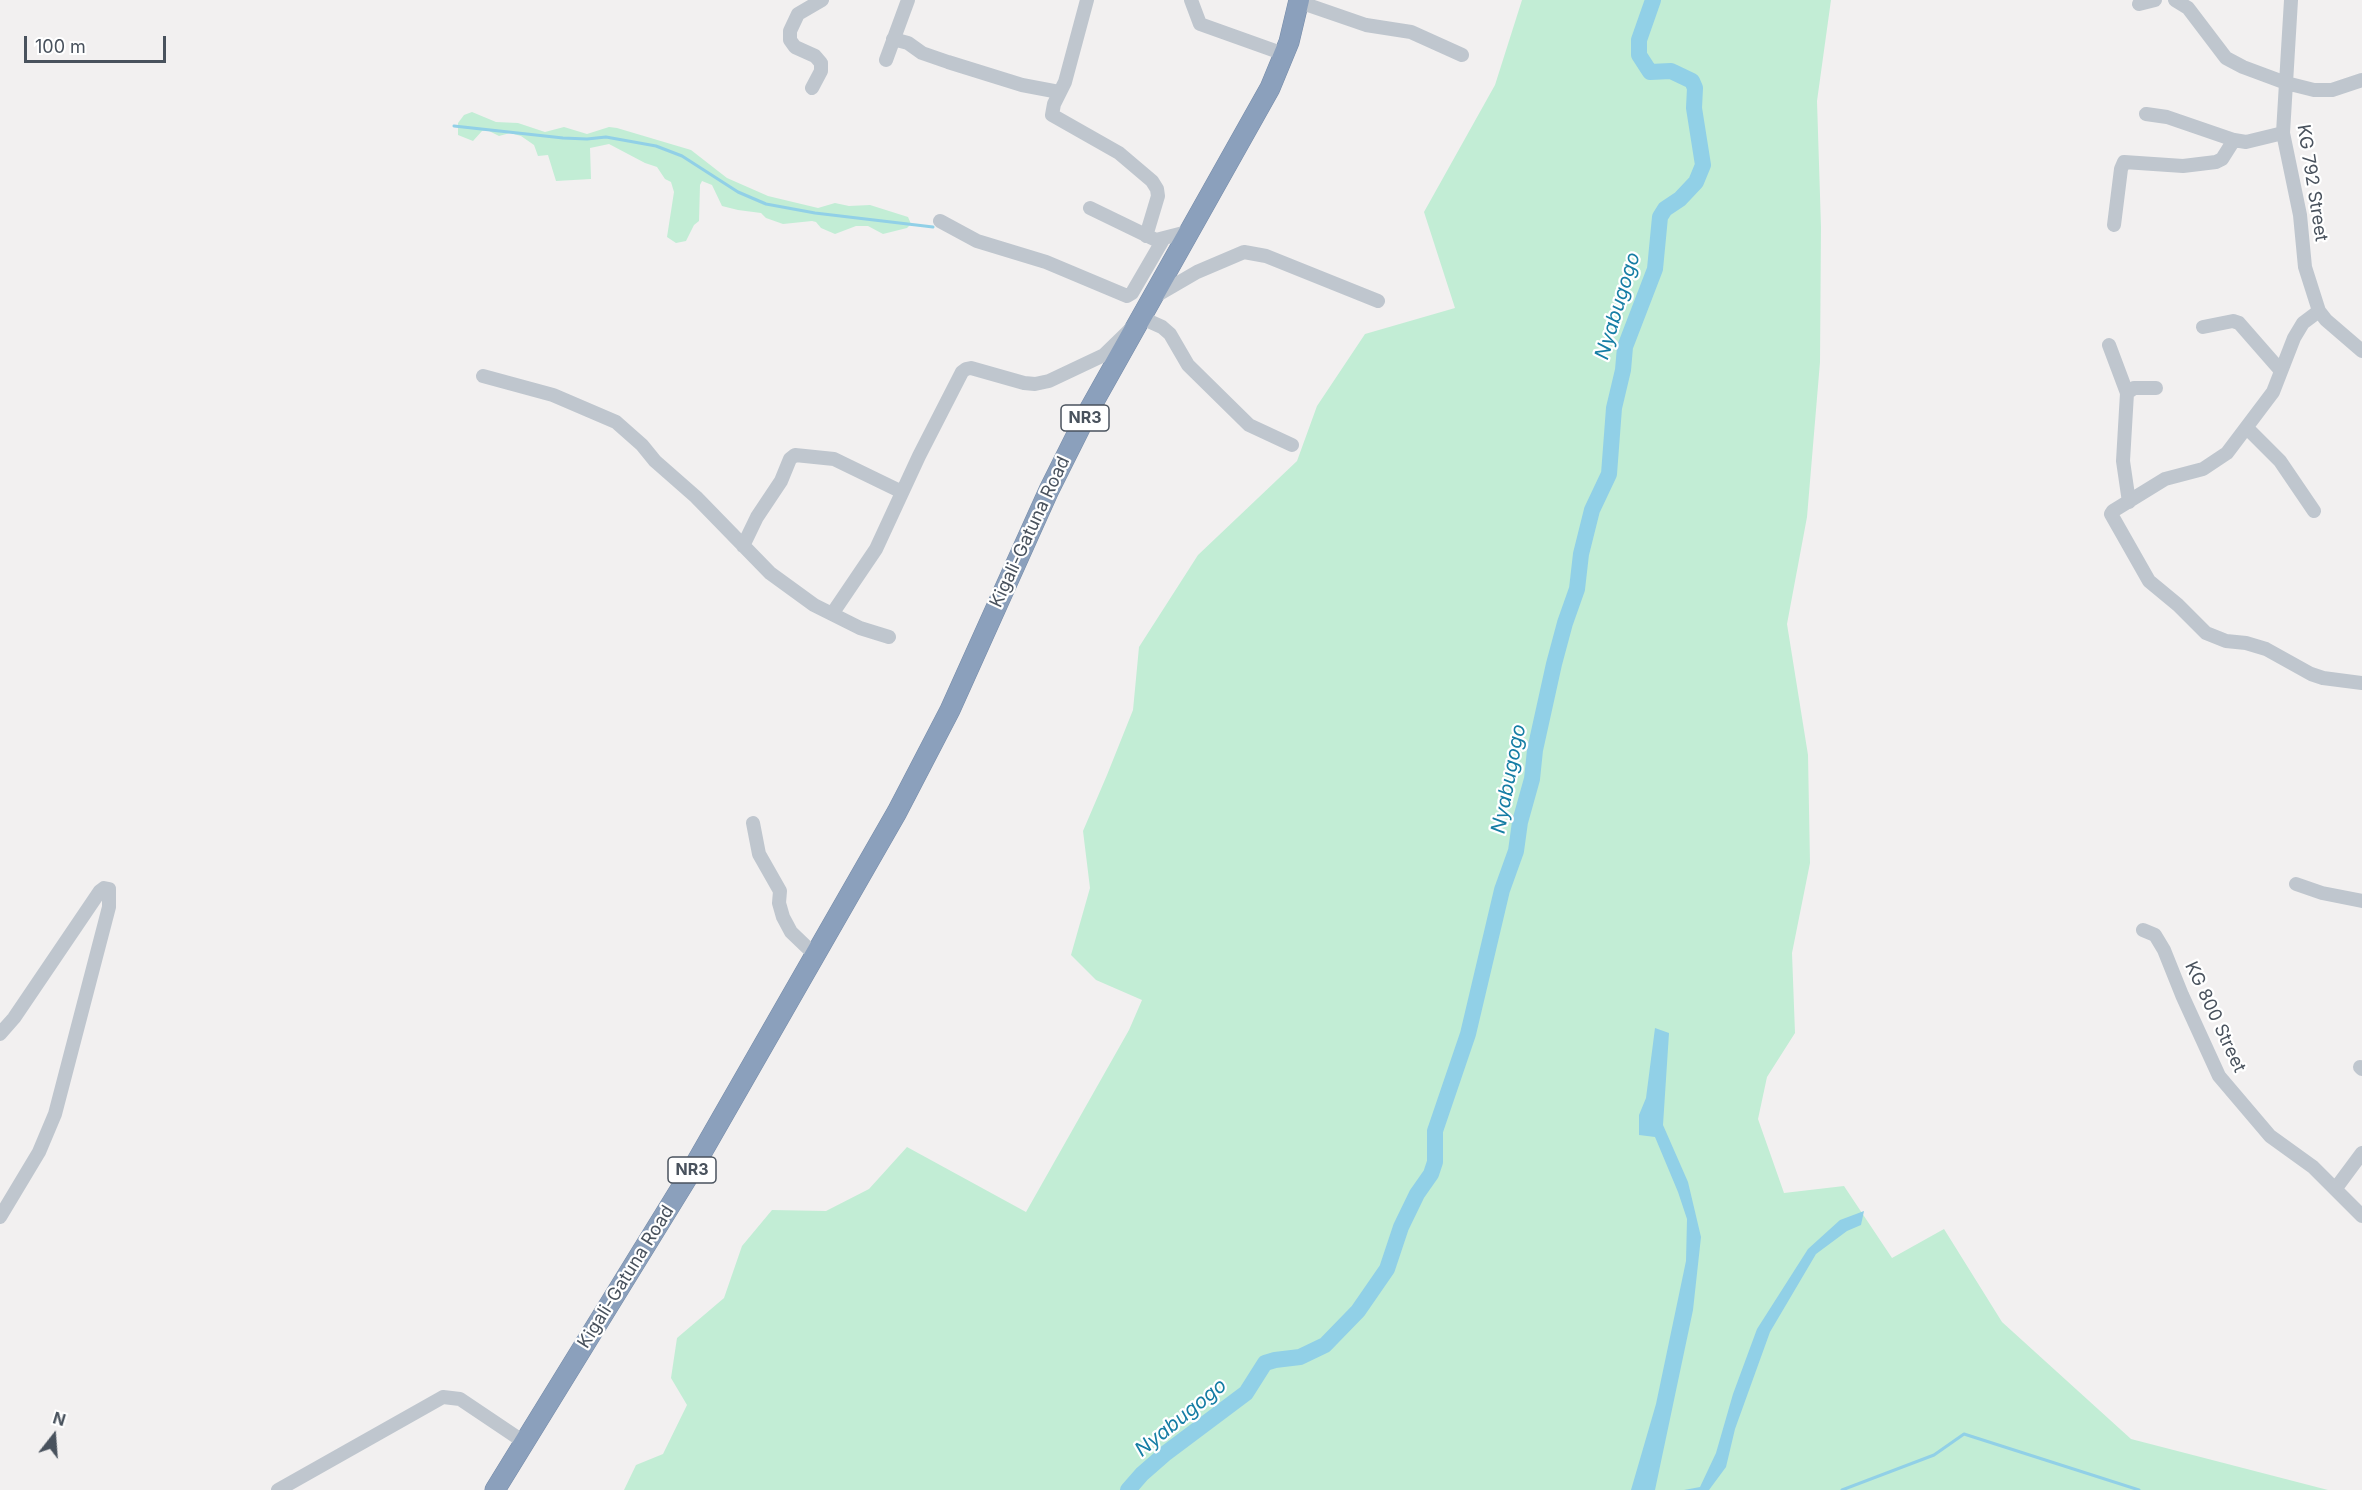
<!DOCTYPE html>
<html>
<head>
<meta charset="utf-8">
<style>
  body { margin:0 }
  #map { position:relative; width:2362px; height:1490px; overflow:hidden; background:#f2f0f0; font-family:Inter,sans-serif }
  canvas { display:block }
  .north { position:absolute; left:24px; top:1406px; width:60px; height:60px; -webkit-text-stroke:4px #fff; paint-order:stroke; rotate:17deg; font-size:16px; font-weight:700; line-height:24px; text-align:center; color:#49525d }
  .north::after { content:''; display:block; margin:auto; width:21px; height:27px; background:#49525d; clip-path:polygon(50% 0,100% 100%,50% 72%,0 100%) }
  .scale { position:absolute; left:24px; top:36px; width:142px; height:27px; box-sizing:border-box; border:3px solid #49525d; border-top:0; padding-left:8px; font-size:18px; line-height:21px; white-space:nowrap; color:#49525d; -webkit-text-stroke:4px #fff; paint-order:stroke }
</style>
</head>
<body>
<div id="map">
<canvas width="2362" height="1490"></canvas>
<div class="north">N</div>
<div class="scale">100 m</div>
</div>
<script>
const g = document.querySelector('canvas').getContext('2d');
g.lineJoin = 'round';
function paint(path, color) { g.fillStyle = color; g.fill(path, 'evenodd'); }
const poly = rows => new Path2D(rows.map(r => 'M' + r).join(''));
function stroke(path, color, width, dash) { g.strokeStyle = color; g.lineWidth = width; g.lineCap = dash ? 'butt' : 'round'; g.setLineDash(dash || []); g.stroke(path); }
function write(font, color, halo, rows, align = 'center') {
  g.font = font + ' Inter,sans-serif'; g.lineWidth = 4.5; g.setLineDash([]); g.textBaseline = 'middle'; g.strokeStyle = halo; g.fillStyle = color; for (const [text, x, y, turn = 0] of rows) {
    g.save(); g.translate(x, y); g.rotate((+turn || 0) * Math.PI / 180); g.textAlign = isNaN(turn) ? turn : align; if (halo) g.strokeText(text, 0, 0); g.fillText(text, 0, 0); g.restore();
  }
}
const green = poly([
  [1522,0,1831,0,1817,101,1821,227,1820,362,1807,517,1787,624,1808,755,1810,863,1792,953,1795,1033,1767,1077,1758,1119,1784,1193,1844,1186,1892,1258,1944,1229,2002,1322,2131,1439,2328,1490,624,1490,636,1465,663,1454,687,1405,671,1378,677,1338,724,1298,742,1246,772,1210,826,1211,869,1189,907,1147,1026,1212,1129,1030,1142,1000,1096,980,1071,955,1090,888,1083,831,1107,775,1133,710,1139,647,1198,555,1297,461,1317,406,1365,334,1455,308,1424,212,1495,85],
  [472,112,496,122,518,123,545,132,564,127,587,134,609,127,617,128,691,150,727,178,768,196,818,208,835,203,849,206,870,205,908,217,911,224,907,228,883,234,868,226,856,226,835,234,821,228,816,222,812,221,783,224,766,218,761,213,738,210,722,206,712,185,702,181,700,185,699,221,694,225,686,241,676,243,667,237,674,192,671,182,665,179,657,167,645,163,609,144,590,148,591,179,556,181,548,155,538,156,534,145,521,136,510,133,499,136,487,130,482,131,473,141,458,135,458,123,464,115]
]);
const water = poly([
  [1655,1028,1669,1033,1663,1125,1688,1182,1701,1237,1693,1310,1655,1490,1631,1490,1656,1404,1686,1261,1687,1219,1678,1192,1655,1137,1639,1135,1639,1115,1646,1098],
  [1864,1211,1861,1225,1847,1231,1816,1254,1770,1332,1735,1429,1726,1467,1709,1490,1684,1490,1700,1487,1716,1453,1733,1394,1757,1329,1808,1249,1840,1220]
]);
const stream = poly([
  [454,126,563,138,587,139,606,137,656,146,682,156,738,192,766,204,815,213,933,227],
  [1842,1490,1934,1455,1964,1434,2139,1490]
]);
const river = poly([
  [1128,1490,1142,1474,1166,1453,1246,1393,1265,1363,1275,1360,1300,1357,1325,1345,1358,1311,1387,1269,1401,1227,1417,1194,1431,1174,1435,1162,1435,1131,1468,1034,1502,890,1516,851,1520,822,1532,779,1535,750,1554,664,1565,623,1577,589,1581,554,1592,510,1609,474,1614,408,1623,370,1625,347,1655,269,1660,217,1665,209,1680,199,1696,182,1703,165,1694,108,1695,88,1692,81,1671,71,1650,72,1639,55,1639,40,1653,0]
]);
const minor = poly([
  [1087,0,1065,82,1054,104,1052,115,1119,153,1152,181,1157,189,1158,196,1146,236],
  [1191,0,1200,24,1284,54],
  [2175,0,2188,8,2226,58,2243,67,2286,83,2314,90,2332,90,2362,80],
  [2291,0,2283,133,2300,215,2305,267,2319,311,2326,320,2362,351],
  [1299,2,1366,25,1411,32,1462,55],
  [2139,4,2155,0],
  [893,39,908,43,922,53,948,62,1022,85,1059,92],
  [886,60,908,0],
  [812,88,821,71,821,63,815,56,795,47,790,40,790,31,798,14,822,0],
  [2146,114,2167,117,2234,140,2246,142,2283,133],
  [1090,208,1156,240,1191,231],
  [940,221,977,241,1046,262,1127,296,1132,293,1164,238],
  [2114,225,2121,169,2124,162,2183,166,2216,162,2222,159,2234,140],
  [1154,297,1197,272,1244,252,1266,256,1378,301],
  [2319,311,2303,323,2294,338,2273,392,2227,453,2203,469,2165,479,2113,511,2111,514,2149,581,2178,605,2206,633,2226,641,2246,643,2266,649,2311,674,2323,678,2362,683],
  [2203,327,2233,321,2239,323,2281,371],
  [2109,345,2127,393],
  [483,376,553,395,616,422,642,445,655,461,696,497,770,573,814,605,832,614,876,549,919,456,962,372,966,369,971,368,1024,383,1035,384,1049,381,1104,355,1142,318,1162,327,1170,334,1188,365,1249,425,1292,445],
  [2247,428,2280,461,2314,511],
  [2129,502,2123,461,2127,393,2134,388,2156,388],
  [743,546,757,517,781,481,790,459,795,455,834,459,902,492],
  [832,614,860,628,889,637],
  [753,823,759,854,780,891,779,903,783,917,791,932,816,956],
  [2296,884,2322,893,2362,901],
  [2143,930,2155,935,2164,950,2182,995,2219,1076,2270,1136,2313,1167,2362,1216],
  [0,1034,14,1018,100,891,104,888,109,889,109,907,55,1114,39,1152,0,1217],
  [2360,1067,2362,1069],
  [2336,1188,2362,1153],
  [278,1490,443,1397,460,1399,524,1442]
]);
const highway = poly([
  [495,1490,689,1175,897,812,950,710,1049,490,1088,412,1270,88,1289,42,1299,0]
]);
const shields = [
  [1085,418,48],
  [692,1170,48]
];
const shieldNames = [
  ["NR3",1085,418],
  ["NR3",692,1170]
];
const streetNames = [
  ["KG 792 Street",2312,183,81],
  ["Kigali-Gatuna Road",1030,532,-65],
  ["KG 800 Street",2215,1017,65],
  ["Kigali-Gatuna Road",626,1277,-58]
];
const waterNames = [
  ["Nyabugogo",1618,306,-73],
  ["Nyabugogo",1509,779,-79],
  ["Nyabugogo",1181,1418,-39]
];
paint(green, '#c2edd5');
paint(water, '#91d0e7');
stroke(stream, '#91d0e7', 3);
stroke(river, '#91d0e7', 16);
stroke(highway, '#768ba8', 21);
stroke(minor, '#bfc6ce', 14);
stroke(highway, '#8ba0bc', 20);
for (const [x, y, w] of shields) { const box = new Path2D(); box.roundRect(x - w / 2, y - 13, w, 26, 4.5); g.fillStyle = '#fff'; g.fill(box); stroke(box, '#49525d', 1.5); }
write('bold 16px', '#49525d', null, shieldNames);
write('18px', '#49525d', '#fff', streetNames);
write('italic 20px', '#157da4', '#fff', waterNames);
</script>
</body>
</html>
